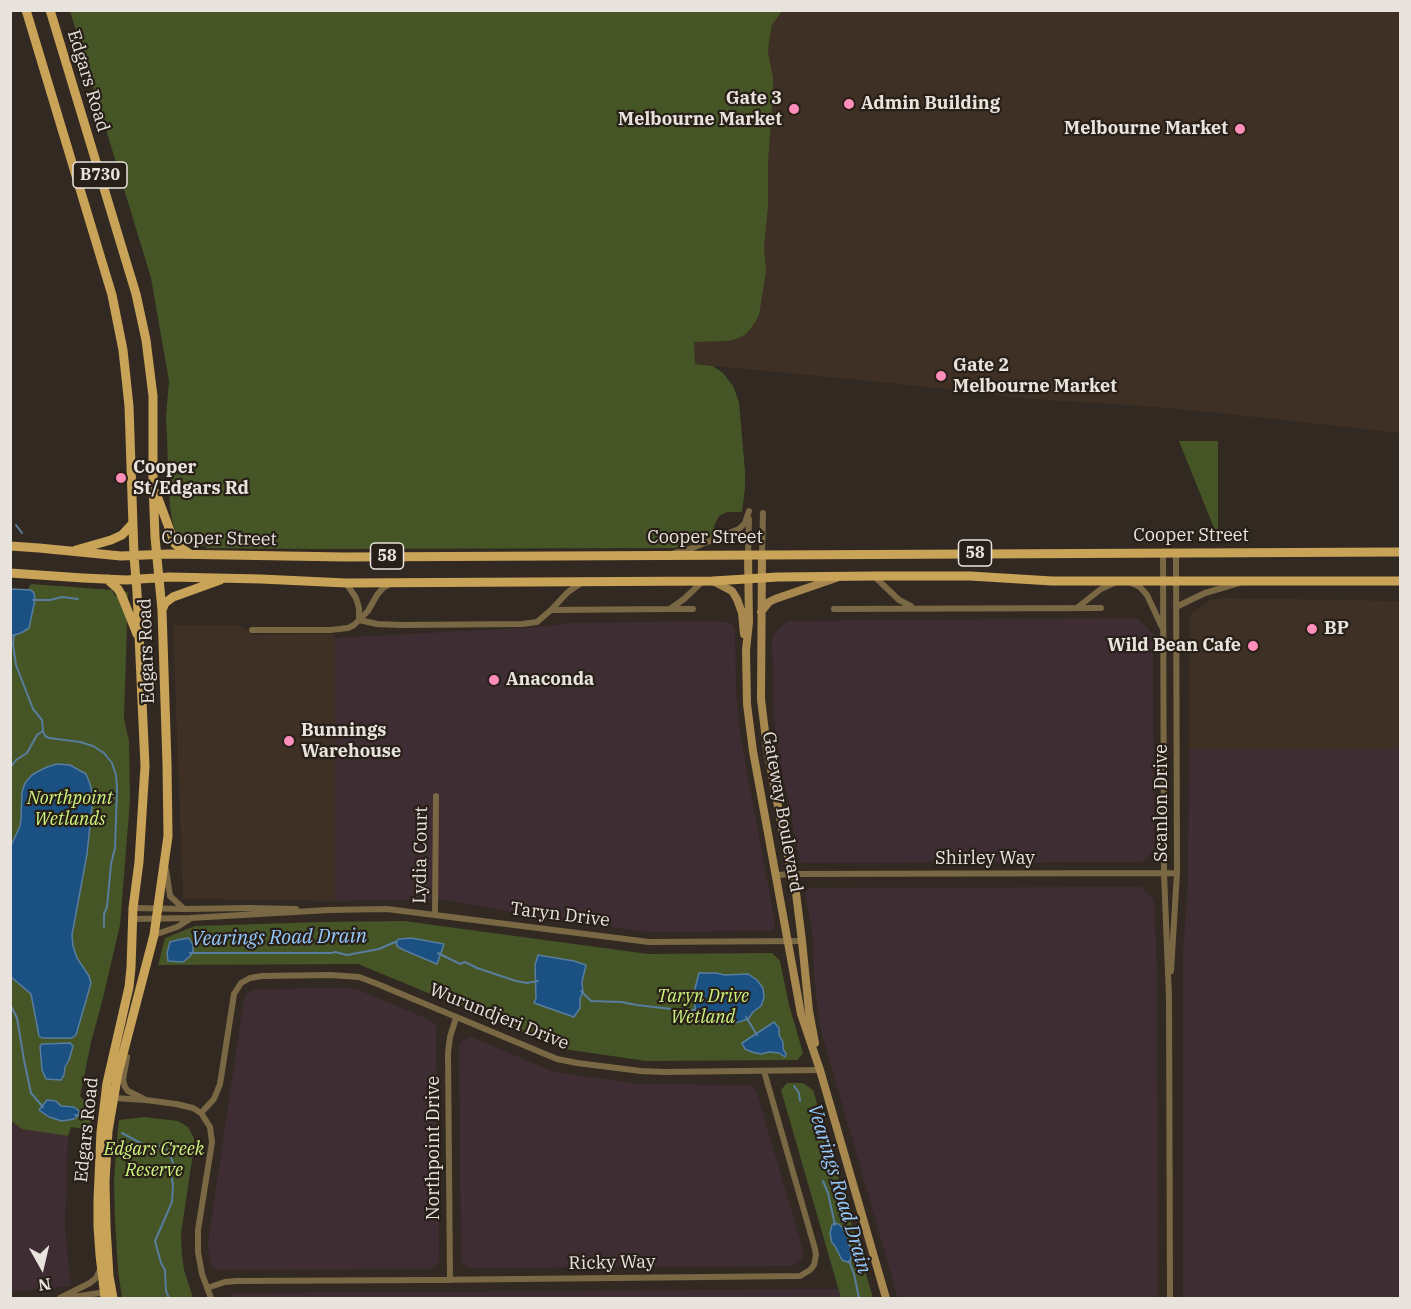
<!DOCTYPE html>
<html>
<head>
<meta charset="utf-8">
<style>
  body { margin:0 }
  #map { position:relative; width:1411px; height:1309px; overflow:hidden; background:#322a22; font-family:"IBM Plex Serif",serif }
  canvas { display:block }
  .frame { position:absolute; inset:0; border:12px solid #e9e3de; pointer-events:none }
  .north { position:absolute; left:12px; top:1237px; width:60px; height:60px; -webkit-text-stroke:4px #282018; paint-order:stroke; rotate:172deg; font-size:16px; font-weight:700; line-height:24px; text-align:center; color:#e9e3de }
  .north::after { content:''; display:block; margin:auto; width:21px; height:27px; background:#e9e3de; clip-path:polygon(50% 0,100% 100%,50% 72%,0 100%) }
</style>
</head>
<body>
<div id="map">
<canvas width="1411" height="1309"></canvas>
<div class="frame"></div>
<div class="north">N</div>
</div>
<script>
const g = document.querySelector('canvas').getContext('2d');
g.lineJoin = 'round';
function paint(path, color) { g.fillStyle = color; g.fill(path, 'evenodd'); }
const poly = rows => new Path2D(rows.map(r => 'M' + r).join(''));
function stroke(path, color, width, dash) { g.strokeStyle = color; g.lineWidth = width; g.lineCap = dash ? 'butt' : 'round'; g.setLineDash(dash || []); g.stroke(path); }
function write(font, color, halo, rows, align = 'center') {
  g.font = font + ' "IBM Plex Serif",serif'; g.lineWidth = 4.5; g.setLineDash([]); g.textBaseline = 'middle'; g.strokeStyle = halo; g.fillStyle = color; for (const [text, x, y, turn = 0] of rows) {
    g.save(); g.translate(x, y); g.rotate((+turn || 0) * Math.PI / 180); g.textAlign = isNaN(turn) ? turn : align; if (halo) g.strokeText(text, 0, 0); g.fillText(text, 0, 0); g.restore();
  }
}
const built = poly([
  [695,11,1400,11,1400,433,1219,413,1144,406,1031,399,900,384,695,364,687,151],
  [1220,598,1400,601,1400,749,1189,749,1190,615,1209,601],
  [173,625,239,625,253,635,333,634,335,638,335,901,187,899,183,898]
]);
const industrial = poly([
  [1137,618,1153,634,1154,849,1142,862,803,863,800,861,778,750,774,717,772,636,787,621],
  [717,621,730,623,733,625,735,629,736,696,740,734,775,923,773,930,769,931,648,932,549,919,440,899,335,901,335,638,539,627,573,623],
  [1189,749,1400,749,1400,1298,1183,1298,1183,953,1188,883],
  [1141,887,1154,899,1157,971,1158,1298,898,1298,820,1027,814,975,813,936,805,892,811,888],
  [345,988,356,989,430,1020,434,1023,436,1028,439,1261,432,1269,217,1270,211,1265,208,1247,209,1236,244,998,247,993,256,989],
  [471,1037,554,1072,638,1084,752,1085,756,1090,803,1250,802,1258,800,1261,794,1265,789,1266,468,1268,461,1261,459,1046,463,1040],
  [10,1121,22,1129,68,1136,65,1229,71,1286,11,1292],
  [839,1289,841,1298,228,1298,235,1293]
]);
const green = poly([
  [70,11,782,11,772,25,769,41,768,52,773,78,773,92,768,163,768,207,764,246,766,272,759,315,754,324,747,333,739,338,728,341,694,342,695,364,713,366,723,373,733,386,739,402,745,471,745,487,742,512,727,512,719,516,714,526,716,535,685,546,674,548,316,549,206,548,206,546,184,545,179,542,172,520,170,506,166,417,169,381,151,278],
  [1179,441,1218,441,1218,538],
  [31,584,112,590,115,596,128,592,124,719,129,741,130,800,120,925,102,1002,91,1042,80,1096,93,1110,89,1130,71,1127,68,1136,22,1129,11,1121,10,596,16,608],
  [404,921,648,954,772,953,780,961,789,1005,803,1053,797,1060,646,1061,564,1049,358,964,158,965,165,938,195,926,324,922],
  [787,1083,803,1083,813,1090,873,1298,841,1298,781,1090],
  [144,1117,178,1121,188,1127,194,1138,194,1146,181,1234,182,1255,184,1270,193,1298,122,1298,118,1270,115,1221,114,1179,118,1129,119,1120]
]);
const water = poly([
  [10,589,31,590,34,593,35,600,29,628,21,633,11,636,10,589],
  [57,764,70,765,86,774,90,784,93,797,87,854,72,935,73,946,77,958,89,976,91,983,76,1035,72,1038,42,1038,39,1036,31,994,11,977,10,848,20,826,21,818,22,792,25,783,32,775,39,771,47,767,57,764],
  [189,938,193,945,193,953,188,958,183,962,168,961,167,953,170,942,177,940,189,938],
  [411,938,444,944,437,964,406,951,398,947,395,942,399,939,411,938],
  [538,955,574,961,586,965,582,982,583,992,580,999,580,1008,574,1017,534,1003,536,998,535,965,538,955],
  [699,973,716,973,725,975,748,974,757,980,763,988,764,998,761,1006,753,1012,748,1019,739,1022,727,1024,698,1023,693,996,699,973],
  [774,1022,779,1028,779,1035,783,1042,783,1049,786,1054,785,1057,779,1053,769,1052,761,1054,752,1052,745,1049,742,1043,774,1022],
  [70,1043,73,1046,69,1060,65,1067,64,1075,61,1080,46,1079,42,1070,40,1046,42,1044,70,1043],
  [47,1100,56,1101,61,1106,74,1107,79,1111,78,1116,74,1119,62,1121,49,1117,39,1110,47,1100],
  [834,1223,838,1224,842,1227,848,1237,849,1245,852,1249,850,1263,842,1260,835,1246,832,1243,830,1233,832,1225,834,1223]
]);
const stream = poly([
  [16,525,22,533],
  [33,600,50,600,62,597,78,599],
  [43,731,45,736,49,738,80,742,93,746,104,753,112,763,116,775,117,789,115,848,111,864,107,907,104,914,104,927],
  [10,768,16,760,27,753,37,735,43,731,42,720,33,709,16,665,13,644,14,635],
  [190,953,331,953,335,952,347,955,379,949,395,942,397,942],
  [438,953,460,964,465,962,477,968,516,981,527,983,538,981],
  [581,991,591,1001,621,1002,637,1005,680,1010,696,1010],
  [10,1004,17,1018,24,1060,31,1093,43,1107],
  [746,1017,757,1035],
  [794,1086,799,1093,800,1101],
  [75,1115,90,1118],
  [122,1133,146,1146,152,1148,160,1146,169,1151,173,1163,171,1174,173,1185,172,1202,155,1241,161,1263,165,1270,166,1291,169,1298],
  [823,1181,828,1193,835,1225],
  [849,1261,854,1274,859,1298]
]);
const street = poly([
  [1163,552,1164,873,1169,997,1170,1298],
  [675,553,690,549,739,529,745,523,749,511],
  [748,555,749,519],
  [762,555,763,513],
  [874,576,899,600,911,606],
  [346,583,356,598,359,608,359,620],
  [1132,583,1140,587,1147,595,1162,627],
  [1078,607,1101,589,1114,583],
  [1176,607,1205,593,1239,583],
  [670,609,693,609],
  [834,609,1101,608],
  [551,610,568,592,581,583],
  [359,620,377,624,402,625,522,624,537,622,551,610,670,609,684,599,703,581],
  [252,630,330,630,348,628,354,625,368,611,377,595,383,588,390,584],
  [166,869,170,896,184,909],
  [777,875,793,874,1177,873],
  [133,908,185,909,250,908,296,909],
  [435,915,436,796],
  [132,919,190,918,329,910,387,909,649,942,802,941],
  [154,935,177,927,190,919],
  [1171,971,1177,873,1176,552],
  [127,1057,123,1080,125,1087,128,1091,146,1100],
  [111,1096,113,1098,146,1100,176,1104,193,1108,201,1113],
  [450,1280,448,1053,450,1037,456,1018],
  [207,1288,225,1282,236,1281,427,1280,800,1276,810,1270,814,1265,816,1255,815,1249,764,1071],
  [60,1298,90,1283,96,1278,100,1270],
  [66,1298,106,1292],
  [211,1298,202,1274,198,1252,198,1230,212,1142,210,1127,201,1113,214,1099,220,1084,234,994,241,983,250,978,262,976,330,975,359,977,375,983,557,1059,577,1063,641,1071,664,1072,820,1070]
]);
const secondary = poly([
  [748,555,749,622,746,650,747,704,753,751,791,959,801,1014,820,1070,886,1298],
  [762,555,761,699,767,748,784,838,796,893,802,941,809,1011,815,1043],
  [713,581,732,591,737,599,742,613,744,634],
  [761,612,769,602,775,599,836,578]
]);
const primary = poly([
  [26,10,112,295,123,350,129,406,134,556,137,592,145,766,139,862,133,908,131,968,129,987,107,1083,101,1132,98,1200,98,1226,100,1255,105,1298],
  [50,10,136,294,146,340,153,396,153,482,155,537,162,610,167,764,168,836,154,935,118,1073,108,1131,105,1181,106,1227,109,1276,113,1298],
  [78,180,100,174],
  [156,493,175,544,190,554],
  [10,546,39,548,121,556,169,554,344,557,1400,552],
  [76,550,111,540,122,535,133,523],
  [10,573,83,578,126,580,169,577,261,579,346,583,713,581,778,577,874,576,970,576,1052,581,1400,581],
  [107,579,118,589,121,594,137,634],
  [162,610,165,603,173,597,220,580]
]);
const markers = [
  [849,104,6,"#ff8eba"],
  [794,109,6,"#ff8eba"],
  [1240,129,6,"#ff8eba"],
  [941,376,6,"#ff8eba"],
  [121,478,6,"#ff8eba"],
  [1312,629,6,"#ff8eba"],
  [1253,646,6,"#ff8eba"],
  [494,680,6,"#ff8eba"],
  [289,741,6,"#ff8eba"]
];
const shields = [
  [100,175,54],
  [975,553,33],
  [387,556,33]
];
const shieldNames = [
  ["B730",100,175],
  ["58",975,553],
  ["58",387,556]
];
const streetNames = [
  ["Edgars Road",88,81,73],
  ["Cooper Street",1191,536],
  ["Cooper Street",705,538],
  ["Cooper Street",219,539,1],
  ["Edgars Road",147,651,-92],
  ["Scanlon Drive",1162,803,-90],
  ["Gateway Boulevard",782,812,80],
  ["Lydia Court",421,855,-89],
  ["Shirley Way",985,859],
  ["Taryn Drive",560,915,7],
  ["Wurundjeri Drive",499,1017,22],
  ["Edgars Road",87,1130,-84],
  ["Northpoint Drive",434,1148,-90],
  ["Ricky Way",612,1263,-1]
];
const poiNames = [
  ["Gate 3",782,99,"right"],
  ["Melbourne Market",782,120,"right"],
  ["Admin Building",861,104],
  ["Melbourne Market",1228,129,"right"],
  ["Gate 2",953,366],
  ["Melbourne Market",953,387],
  ["Cooper",133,468],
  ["St/Edgars Rd",133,489],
  ["BP",1324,629],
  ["Wild Bean Cafe",1241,646,"right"],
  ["Anaconda",506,680],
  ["Bunnings",301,731],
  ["Warehouse",301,752]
];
const parkNames = [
  ["Northpoint",70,799],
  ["Wetlands",70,820],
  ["Taryn Drive",703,997],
  ["Wetland",703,1018],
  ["Edgars Creek",154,1150],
  ["Reserve",154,1171]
];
const waterNames = [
  ["Vearings Road Drain",279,938,-1],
  ["Vearings Road Drain",839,1189,73]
];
paint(built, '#3e3024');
paint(industrial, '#3f2d34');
paint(green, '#455525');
paint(water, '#1b5182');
stroke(water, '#597d9e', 1.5);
stroke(stream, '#597d9e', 2);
stroke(street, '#7a6845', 6);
stroke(secondary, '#a78950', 8);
stroke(primary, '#c9a357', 9);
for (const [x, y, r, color] of markers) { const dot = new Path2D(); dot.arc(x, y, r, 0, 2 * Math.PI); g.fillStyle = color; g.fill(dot); stroke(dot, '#282018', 2); }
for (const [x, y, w] of shields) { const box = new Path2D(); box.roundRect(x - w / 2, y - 13, w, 26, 4.5); g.fillStyle = '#282018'; g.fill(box); stroke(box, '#e9e3de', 1.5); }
write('bold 16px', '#e9e3de', null, shieldNames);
write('18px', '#e9e3de', '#282018', streetNames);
write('bold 18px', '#e9e3de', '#282018', poiNames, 'left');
write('italic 18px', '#cdf57d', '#282018', parkNames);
write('italic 20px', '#96cafe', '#282018', waterNames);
</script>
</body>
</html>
